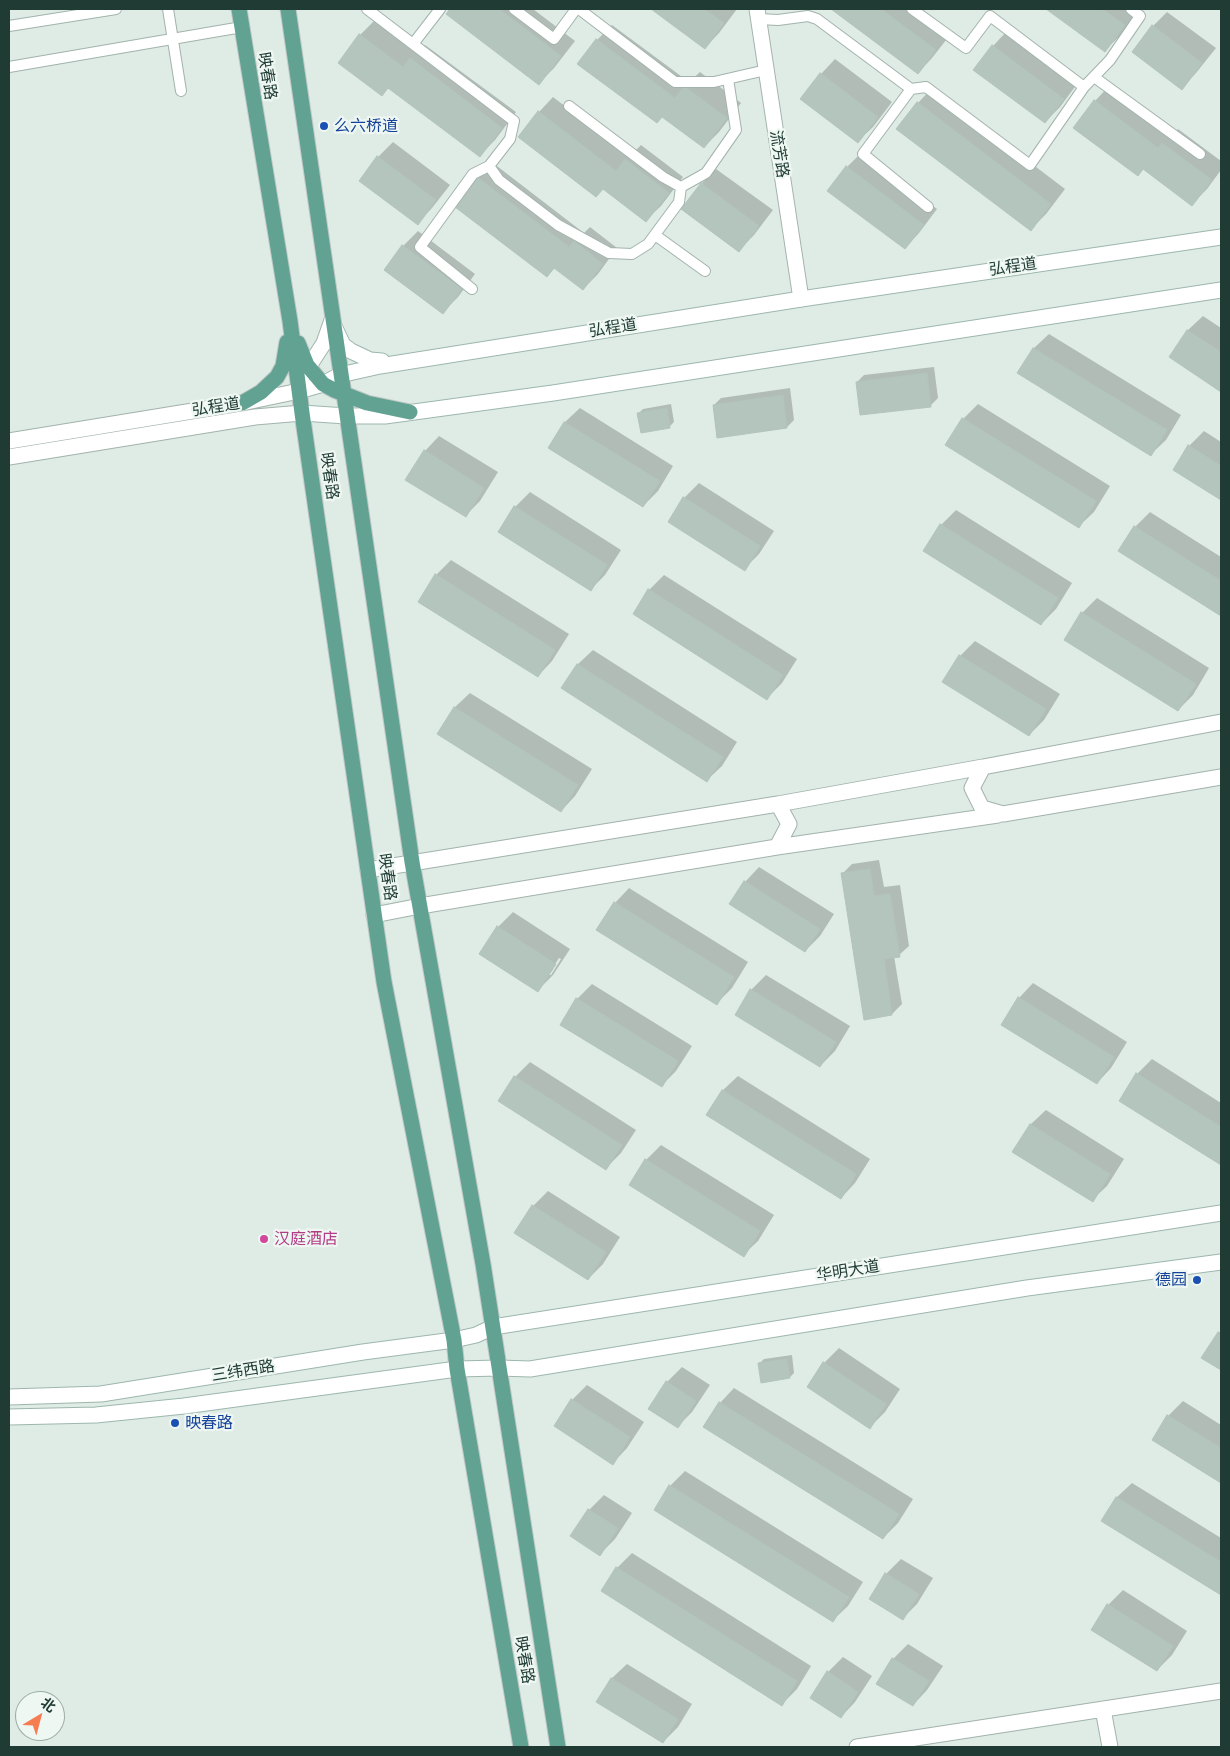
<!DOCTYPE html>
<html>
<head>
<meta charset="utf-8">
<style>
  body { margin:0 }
  #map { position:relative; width:1230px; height:1756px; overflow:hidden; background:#dfebe5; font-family:Cabin,"Noto Sans SC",sans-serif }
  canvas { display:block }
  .frame { position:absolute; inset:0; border:10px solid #1f3b34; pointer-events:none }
  .north { position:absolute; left:15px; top:1691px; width:50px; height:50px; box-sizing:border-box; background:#eff7f3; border:1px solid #9caca7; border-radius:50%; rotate:37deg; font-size:14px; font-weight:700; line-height:20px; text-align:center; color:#1f3b34 }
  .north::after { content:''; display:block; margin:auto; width:18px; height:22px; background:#f67c51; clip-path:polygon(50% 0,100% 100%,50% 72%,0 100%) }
</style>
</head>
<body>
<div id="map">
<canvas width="1230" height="1756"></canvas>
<div class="frame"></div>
<div class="north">北</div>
</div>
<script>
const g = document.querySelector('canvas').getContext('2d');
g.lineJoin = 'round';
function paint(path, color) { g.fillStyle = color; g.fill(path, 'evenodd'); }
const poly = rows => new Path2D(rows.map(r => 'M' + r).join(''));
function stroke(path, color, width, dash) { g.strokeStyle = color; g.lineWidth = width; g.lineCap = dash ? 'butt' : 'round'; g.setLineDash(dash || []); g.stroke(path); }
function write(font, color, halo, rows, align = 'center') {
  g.font = font + ' Cabin,"Noto Sans SC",sans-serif'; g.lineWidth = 4.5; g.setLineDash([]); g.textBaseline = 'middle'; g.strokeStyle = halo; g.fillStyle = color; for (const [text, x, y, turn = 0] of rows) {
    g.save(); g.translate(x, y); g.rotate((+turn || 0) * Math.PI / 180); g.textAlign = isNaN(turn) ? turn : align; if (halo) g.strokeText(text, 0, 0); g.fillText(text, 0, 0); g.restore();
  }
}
const shadow = poly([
  [451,9,533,9,575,41,554,68,539,83,448,14],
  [653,9,737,9,719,33,705,48],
  [833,9,915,9,950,35,932,58,918,73],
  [1048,9,1137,9,1139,10,1120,36,1105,50],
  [1167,12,1216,48,1196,73,1182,88,1153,26],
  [375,20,418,52,425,45,516,112,495,140,480,155,389,87,382,95,339,63,360,35],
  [612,25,689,82,700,72,741,103,719,132,704,147,663,116,579,64,597,40],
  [1007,31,1077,84,1060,107,1045,122,993,46],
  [835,59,892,102,873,127,858,141,821,74],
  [1109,86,1173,134,1178,129,1221,161,1221,170,1207,189,1192,204,1144,168,1138,174,1095,101],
  [932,88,1065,189,1046,214,1031,229,918,103],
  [553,97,630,156,641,145,683,177,661,206,646,220,539,112],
  [393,142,450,185,432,208,418,223,361,180,378,157],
  [862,152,937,209,919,233,905,248,847,167],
  [493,163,584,233,590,227,617,248,598,274,583,289,555,268,547,275,478,178],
  [716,169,773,210,754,235,739,250,702,183],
  [418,231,475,274,458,297,443,312,403,246],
  [1203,316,1221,328,1221,390,1170,357,1188,330],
  [1049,334,1181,415,1166,440,1151,454,1019,373,1034,348],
  [934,367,938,398,931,405,857,382,864,375],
  [790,388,794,420,787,427,714,405,721,398],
  [671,404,674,422,670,426,639,413,643,409],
  [978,404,1110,486,1094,512,1079,526,963,419],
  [580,408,673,466,658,491,643,506,550,447,565,422],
  [1204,431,1221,442,1221,499,1175,469,1189,446],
  [439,436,498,472,480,501,465,516,425,451],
  [699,483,774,531,759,554,744,569,670,521,684,498],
  [530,492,621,550,605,575,591,589,515,507],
  [956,510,1072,583,1056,609,1041,624,925,551,941,525],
  [1150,512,1221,557,1221,614,1120,551,1135,527],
  [451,560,569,634,552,661,538,676,436,575],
  [664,575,797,659,782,683,767,698,649,590],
  [1097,598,1209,668,1193,695,1178,710,1082,613],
  [975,641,1060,694,1044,720,1029,735,960,656],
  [593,650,737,742,722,766,707,780,563,688,578,664],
  [470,693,592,769,575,796,561,811,439,734,455,707],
  [879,860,884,887,900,885,909,946,899,955,894,956,902,1004,892,1014,842,874,852,864],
  [759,867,834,914,820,936,805,951,745,882],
  [629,888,748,962,732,988,717,1003,615,903],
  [513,912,570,949,553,975,538,990,498,927],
  [559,958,561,959,551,975,548,975],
  [766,975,850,1026,835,1051,820,1066,751,990],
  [1033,983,1127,1042,1111,1068,1097,1083,1019,998],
  [592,984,692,1046,676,1071,661,1086,577,999],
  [1152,1059,1221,1103,1221,1163,1120,1101,1137,1074],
  [530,1062,636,1130,621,1153,606,1168,500,1100,515,1077],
  [738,1076,870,1159,855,1183,841,1198,708,1114,723,1090],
  [1046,1110,1124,1159,1107,1186,1092,1200,1014,1151,1031,1124],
  [661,1145,774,1215,758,1241,743,1255,646,1160],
  [548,1191,620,1237,603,1264,588,1279,516,1233,533,1206],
  [1221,1330,1221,1369,1203,1357],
  [839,1348,900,1389,885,1412,870,1427,824,1363],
  [792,1355,794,1373,790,1377,760,1363,764,1359],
  [682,1367,710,1385,692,1412,677,1427,667,1382],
  [587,1385,644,1422,627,1448,613,1463,572,1400],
  [734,1388,913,1499,898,1523,883,1538,720,1403],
  [1183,1401,1221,1425,1221,1481,1154,1439,1168,1416],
  [685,1471,863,1582,848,1606,833,1620,670,1486],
  [1132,1483,1221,1538,1221,1594,1103,1520,1117,1497],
  [604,1495,632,1513,615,1539,600,1554,589,1510],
  [632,1553,811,1666,797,1689,782,1704,617,1568],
  [901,1559,933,1578,917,1604,903,1618,871,1599,886,1574],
  [1123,1590,1187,1631,1172,1655,1157,1670,1093,1629,1108,1605],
  [908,1644,943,1666,927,1690,913,1705,893,1659],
  [843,1657,872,1676,855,1702,841,1717,828,1672],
  [627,1664,692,1704,678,1727,663,1742,598,1702,612,1678]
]);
const building = poly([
  [450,9,499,9,561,56,539,85,446,14,450,9],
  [651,9,704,9,724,23,705,49,651,9],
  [831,9,881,9,936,50,918,74,831,9],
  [1046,9,1102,9,1125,25,1105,52,1046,9],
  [1152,25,1202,63,1182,90,1132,52,1152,25],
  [359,34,403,67,410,58,502,128,480,157,388,88,382,96,338,63,359,34],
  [596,39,675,98,684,86,727,118,704,148,662,117,657,123,577,64,596,39],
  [992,45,1064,99,1045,123,973,70,992,45],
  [820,73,878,117,858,143,800,99,820,73],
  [1094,100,1158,148,1162,143,1212,180,1192,206,1143,169,1138,176,1073,128,1094,100],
  [917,102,1051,204,1031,231,896,129,917,102],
  [538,111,616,171,625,159,669,193,646,222,603,189,596,197,518,137,538,111],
  [377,156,436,200,418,225,359,181,377,156],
  [846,166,924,225,905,249,827,191,846,166],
  [477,177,569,247,574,241,603,264,583,290,554,268,547,277,455,207,477,177],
  [701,183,759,226,739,252,681,209,701,183],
  [402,245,462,289,443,314,384,270,402,245],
  [1187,330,1221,352,1221,392,1169,357,1187,330],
  [1033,348,1167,430,1151,456,1017,373,1033,348],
  [927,373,931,407,860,415,856,382,927,373],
  [783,395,787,428,717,438,713,405,783,395],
  [667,408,670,428,641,433,637,413,667,408],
  [962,418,1096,501,1079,528,945,445,962,418],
  [564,422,660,481,643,507,548,448,564,422],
  [1188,445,1221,466,1221,500,1173,470,1188,445],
  [424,450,484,488,466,517,405,480,424,450],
  [683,497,760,546,745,571,668,522,683,497],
  [514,506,607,565,591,591,498,532,514,506],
  [940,524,1058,598,1041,625,923,551,940,524],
  [1134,526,1221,581,1221,616,1118,551,1134,526],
  [435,574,555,650,538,677,418,602,435,574],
  [648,589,783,675,767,700,633,614,648,589],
  [1081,612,1196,684,1178,711,1064,640,1081,612],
  [959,655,1046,709,1029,736,942,682,959,655],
  [577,664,723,757,707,782,561,688,577,664],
  [454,707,578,785,561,812,437,734,454,707],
  [870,869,874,896,890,894,900,957,884,959,892,1015,864,1020,841,873,870,869],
  [744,881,820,929,805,952,729,904,744,881],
  [614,902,734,977,717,1005,596,930,614,902],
  [497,926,556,964,538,992,479,954,497,926],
  [750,989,836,1042,820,1067,735,1015,750,989],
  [1018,997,1114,1057,1097,1084,1001,1025,1018,997],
  [576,998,678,1061,662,1087,560,1025,576,998],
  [1136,1073,1221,1127,1221,1165,1119,1101,1136,1073],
  [514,1076,622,1145,606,1170,498,1101,514,1076],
  [722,1090,856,1174,841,1199,706,1115,722,1090],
  [1030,1124,1110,1174,1093,1202,1012,1152,1030,1124],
  [645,1159,760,1231,744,1257,629,1185,645,1159],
  [532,1205,606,1252,588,1280,514,1233,532,1205],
  [1218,1332,1221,1334,1221,1370,1201,1358,1218,1332],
  [787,1359,790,1378,761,1383,758,1363,787,1359],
  [823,1362,886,1404,870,1429,807,1387,823,1362],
  [666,1381,696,1401,678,1428,648,1409,666,1381],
  [571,1399,630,1437,613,1465,554,1426,571,1399],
  [719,1402,899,1514,883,1539,703,1427,719,1402],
  [1167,1415,1221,1448,1221,1483,1152,1440,1167,1415],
  [669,1485,849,1597,833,1622,654,1510,669,1485],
  [1116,1497,1221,1562,1221,1595,1101,1521,1116,1497],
  [588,1509,618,1528,600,1556,570,1536,588,1509],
  [616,1567,797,1681,782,1706,601,1591,616,1567],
  [885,1573,919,1594,903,1620,869,1599,885,1573],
  [1107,1604,1173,1646,1157,1671,1091,1630,1107,1604],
  [892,1658,929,1681,913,1706,876,1684,892,1658],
  [827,1671,858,1692,841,1718,810,1698,827,1671],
  [611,1678,678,1719,663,1743,596,1702,611,1678]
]);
const service = poly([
  [168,9,181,91],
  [367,9,514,121,510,139,489,166,473,174,420,247,472,289],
  [514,9,554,39,576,9],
  [579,9,675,82,714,82,766,70],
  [912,9,966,48,990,16,1084,87],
  [759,19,778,20,808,16,817,19,911,89],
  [9,26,116,9],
  [413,44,440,9],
  [9,67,242,27],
  [1094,77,1200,154],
  [569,106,663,177,681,187],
  [489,166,499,180,558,225,609,253,632,254,648,244,679,202,681,187,706,173,736,130,728,79],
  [928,207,863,154,911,89,926,87,1030,165,1084,87,1110,60,1140,16,1131,9],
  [655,235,705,271]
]);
const minor = poly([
  [757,9,801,299],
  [1221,722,983,767,972,788,982,808,1003,814,1221,777],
  [778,804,983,767],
  [777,847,998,815],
  [368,870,778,804,789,824,777,847,420,906,374,915],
  [1103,1709,1110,1747],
  [857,1747,1221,1691]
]);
const tertiary = poly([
  [302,377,324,343,332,320],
  [9,441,242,403,299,391],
  [9,457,255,417,302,413]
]);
const secondary = poly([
  [335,328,343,345,351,351,370,360,382,361],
  [299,391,323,384,340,375,380,366,801,299,1221,237],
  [302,413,346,416,385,416,553,393,1221,290],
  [9,1397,101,1394,363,1352,454,1340,476,1335,493,1327,1221,1213],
  [9,1417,96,1415,184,1406,457,1369,499,1368,530,1369,1027,1288,1221,1262]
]);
const primary = poly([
  [239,9,290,321,302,413,384,982,454,1340,457,1369,521,1747],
  [288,9,412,862,483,1264,558,1747],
  [298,343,307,365,323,384,334,390,367,403,410,412],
  [242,403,261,392,277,377,283,366,287,342]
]);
const markers = [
  [324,126,5,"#1a4fb4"],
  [264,1239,5,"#d1479c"],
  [1197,1280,5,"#1a4fb4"],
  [175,1423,5,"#1a4fb4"]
];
const streetNames = [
  ["映春路",267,76,81],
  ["流芳路",779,154,81],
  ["弘程道",1013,267,-8],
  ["弘程道",613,328,-9],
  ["弘程道",216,407,-9],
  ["映春路",329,476,82],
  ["映春路",387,877,82],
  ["华明大道",848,1271,-9],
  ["三纬西路",243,1371,-9],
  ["映春路",524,1660,80]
];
const transitNames = [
  ["么六桥道",334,126],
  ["德园",1187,1280,"right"],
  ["映春路",185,1423]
];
const hotelNames = [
  ["汉庭酒店",274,1239]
];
paint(shadow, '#0003');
paint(building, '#b4c5be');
stroke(building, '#b1c4bc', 1);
stroke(service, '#a2b3ac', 12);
stroke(minor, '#a2b3ac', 17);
stroke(tertiary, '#a2b3ac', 17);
stroke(secondary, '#9db7ae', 17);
stroke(primary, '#c0c8c6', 17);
stroke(service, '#fff', 10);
stroke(minor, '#fff', 15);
stroke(tertiary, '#fff', 15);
stroke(secondary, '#fff', 15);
stroke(primary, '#61a292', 15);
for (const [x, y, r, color] of markers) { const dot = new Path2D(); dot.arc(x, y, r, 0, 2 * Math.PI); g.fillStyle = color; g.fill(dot); stroke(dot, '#eff7f3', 2); }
write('16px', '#1f3b34', '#eff7f3', streetNames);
write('16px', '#164399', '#eff7f3', transitNames, 'left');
write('16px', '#b23c85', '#eff7f3', hotelNames, 'left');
</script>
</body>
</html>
